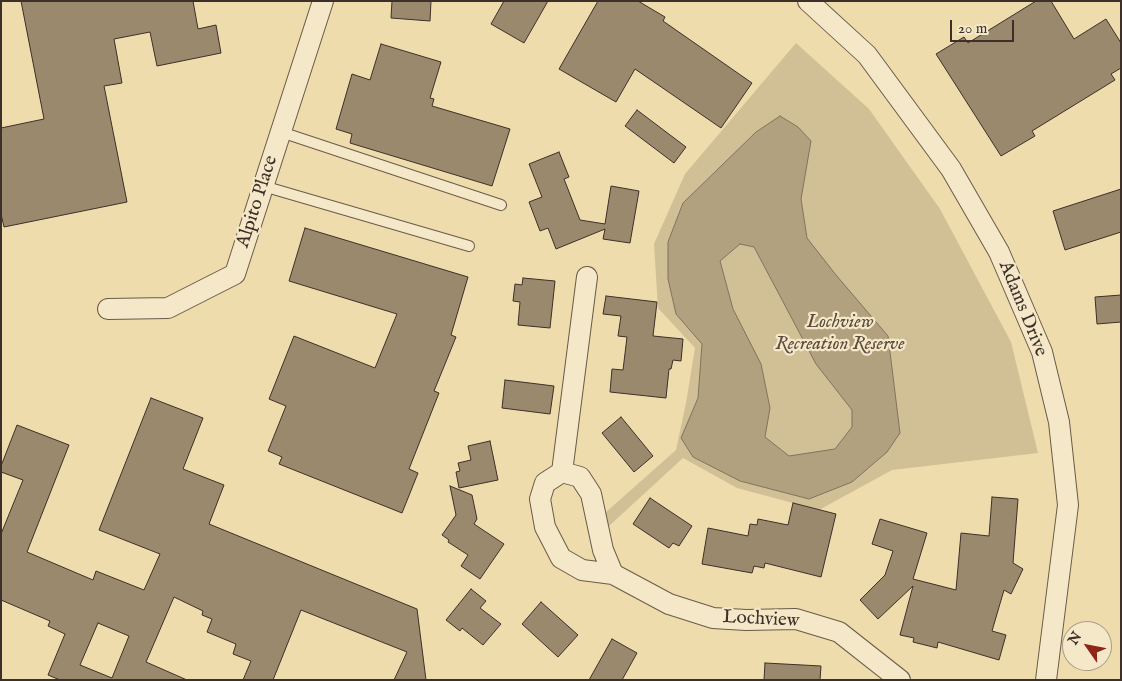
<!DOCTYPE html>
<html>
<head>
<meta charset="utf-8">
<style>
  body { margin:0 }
  #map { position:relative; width:1122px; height:681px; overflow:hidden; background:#efdcac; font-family:"IM FELL English",serif }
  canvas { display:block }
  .frame { position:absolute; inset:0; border:2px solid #3d2f29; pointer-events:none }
  .north { position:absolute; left:1062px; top:621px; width:50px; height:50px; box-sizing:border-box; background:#f5e8c9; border:1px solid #ab9e89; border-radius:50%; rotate:303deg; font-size:14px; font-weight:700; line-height:20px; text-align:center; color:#3d2f29 }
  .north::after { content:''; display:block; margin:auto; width:18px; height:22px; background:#8f2418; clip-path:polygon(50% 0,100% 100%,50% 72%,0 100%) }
  .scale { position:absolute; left:950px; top:20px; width:64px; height:22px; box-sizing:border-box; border:2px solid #3d2f29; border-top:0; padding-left:6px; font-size:15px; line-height:18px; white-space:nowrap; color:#3d2f29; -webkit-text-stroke:4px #f5e8c9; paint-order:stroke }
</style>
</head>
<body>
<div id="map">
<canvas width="1122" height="681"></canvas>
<div class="frame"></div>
<div class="north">N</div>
<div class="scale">20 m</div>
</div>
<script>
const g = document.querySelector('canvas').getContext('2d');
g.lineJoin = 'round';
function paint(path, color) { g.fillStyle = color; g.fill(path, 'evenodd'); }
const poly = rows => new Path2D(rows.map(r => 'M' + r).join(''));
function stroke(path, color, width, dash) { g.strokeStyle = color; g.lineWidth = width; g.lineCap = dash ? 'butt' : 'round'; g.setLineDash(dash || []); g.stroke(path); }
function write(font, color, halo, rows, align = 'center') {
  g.font = font + ' "IM FELL English",serif'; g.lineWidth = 4.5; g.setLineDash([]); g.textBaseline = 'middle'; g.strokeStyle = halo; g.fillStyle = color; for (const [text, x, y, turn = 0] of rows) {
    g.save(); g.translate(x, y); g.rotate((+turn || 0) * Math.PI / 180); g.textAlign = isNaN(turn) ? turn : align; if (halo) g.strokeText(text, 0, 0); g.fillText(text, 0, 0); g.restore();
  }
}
const green = poly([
  [796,43,869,109,940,209,1011,342,1038,453,892,470,819,510,737,488,683,458,609,526,605,513,676,450,686,403,695,348,658,308,654,244,685,174]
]);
const water = poly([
  [780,116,798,127,811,141,801,199,807,238,836,275,888,336,900,433,887,452,852,482,809,499,740,481,693,457,681,438,698,398,702,344,676,314,668,279,668,242,683,203,756,132,780,116],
  [740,244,754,247,816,364,852,410,852,427,835,449,789,456,765,437,770,408,761,364,733,309,720,261,740,244]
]);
const building = poly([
  [21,1,193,1,198,29,216,25,221,53,157,66,150,32,114,39,122,83,104,86,127,202,4,227,1,214,1,128,44,119,21,1],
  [392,1,431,1,430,21,391,18,392,1],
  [504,1,548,1,524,43,491,24,504,1],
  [598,1,638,1,665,17,663,21,752,83,721,128,635,69,616,102,559,69,598,1],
  [1036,1,1051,1,1074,39,1106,19,1121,43,1121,68,1111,74,1115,80,1032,131,1035,136,1001,156,936,54,964,37,968,43,1036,1],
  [381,44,441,62,430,98,434,99,432,106,510,129,492,186,350,143,352,134,336,129,352,74,370,80,381,44],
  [637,110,686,147,674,163,625,126,637,110],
  [559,152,569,177,564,179,580,220,605,224,611,186,639,191,630,243,603,239,605,229,556,249,548,228,540,231,529,202,542,197,529,164,559,152],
  [1121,189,1121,232,1065,250,1053,211,1121,189],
  [305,228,468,277,451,335,456,337,434,391,439,393,409,469,418,473,402,513,279,464,282,457,268,451,286,406,269,399,294,336,375,368,397,314,289,281,305,228],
  [523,278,555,281,550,328,518,325,520,302,513,301,515,284,522,285,523,278],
  [1121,295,1121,322,1097,324,1095,297,1121,295],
  [606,296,657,302,653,336,683,339,681,361,673,360,671,369,669,369,666,398,610,392,612,369,623,370,627,337,618,336,621,316,603,314,606,296],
  [505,380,554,386,550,414,502,408,505,380],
  [151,398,203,418,183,469,224,485,209,524,417,609,426,680,394,680,407,652,301,610,273,680,243,680,251,661,233,654,236,644,207,632,212,619,202,615,203,611,174,597,146,662,187,680,60,680,48,675,65,634,48,626,50,621,1,600,1,534,23,480,1,472,1,466,17,425,69,445,27,552,93,580,96,571,144,590,160,554,99,530,151,398],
  [98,623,129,636,112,678,80,665,98,623],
  [621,417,653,456,634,472,602,433,621,417],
  [490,441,498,480,459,488,456,472,460,471,458,463,471,460,468,446,490,441],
  [450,486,472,495,477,519,474,524,504,544,480,579,461,566,468,555,448,542,449,540,442,535,456,515,450,486],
  [992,497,1018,499,1013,563,1023,569,1011,594,1004,590,992,631,1006,635,999,660,938,642,937,648,913,642,914,638,900,635,913,586,878,619,860,600,885,575,893,551,872,544,880,519,927,533,913,579,956,590,961,533,989,536,992,497],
  [650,498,692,526,679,546,673,543,669,548,633,524,650,498],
  [793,503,836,514,821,577,765,563,764,568,754,566,752,573,702,564,708,528,748,536,750,524,757,525,758,519,788,525,793,503],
  [471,589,486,601,480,608,501,624,483,645,462,628,460,631,446,620,471,589],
  [541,602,578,635,558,657,522,624,541,602],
  [612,639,637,653,622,680,589,680,612,639],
  [765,663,821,666,820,680,764,680,765,663]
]);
const lane = poly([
  [281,132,501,205],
  [263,186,469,246]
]);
const street = poly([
  [808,1,867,55,951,169,999,252,1042,352,1059,422,1068,505,1046,680],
  [108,309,168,308,235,274,323,1],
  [562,472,587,277],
  [613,574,603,550,591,494,580,477,562,472,545,483,540,499,545,527,561,558,582,570,613,574,669,604,713,618,746,620,796,619,839,632,900,680]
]);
const streetNames = [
  ["Alpito Place",258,202,-72],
  ["Adams Drive",1022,309,68],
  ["Lochview",761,620,3]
];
const parkNames = [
  ["Lochview",840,323],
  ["Recreation Reserve",840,345]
];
paint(green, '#d1bf96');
paint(water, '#b2a17f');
stroke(water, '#83735d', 1);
paint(building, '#9a896d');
stroke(building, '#3d2f29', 1);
stroke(lane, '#6a5a4a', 12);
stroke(street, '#6a5a4a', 22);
stroke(lane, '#f5e8c9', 10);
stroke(street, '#f5e8c9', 20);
write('19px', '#3d2f29', '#f5e8c9', streetNames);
write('italic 19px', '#5b4c3f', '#f5e8c9', parkNames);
</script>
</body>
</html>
